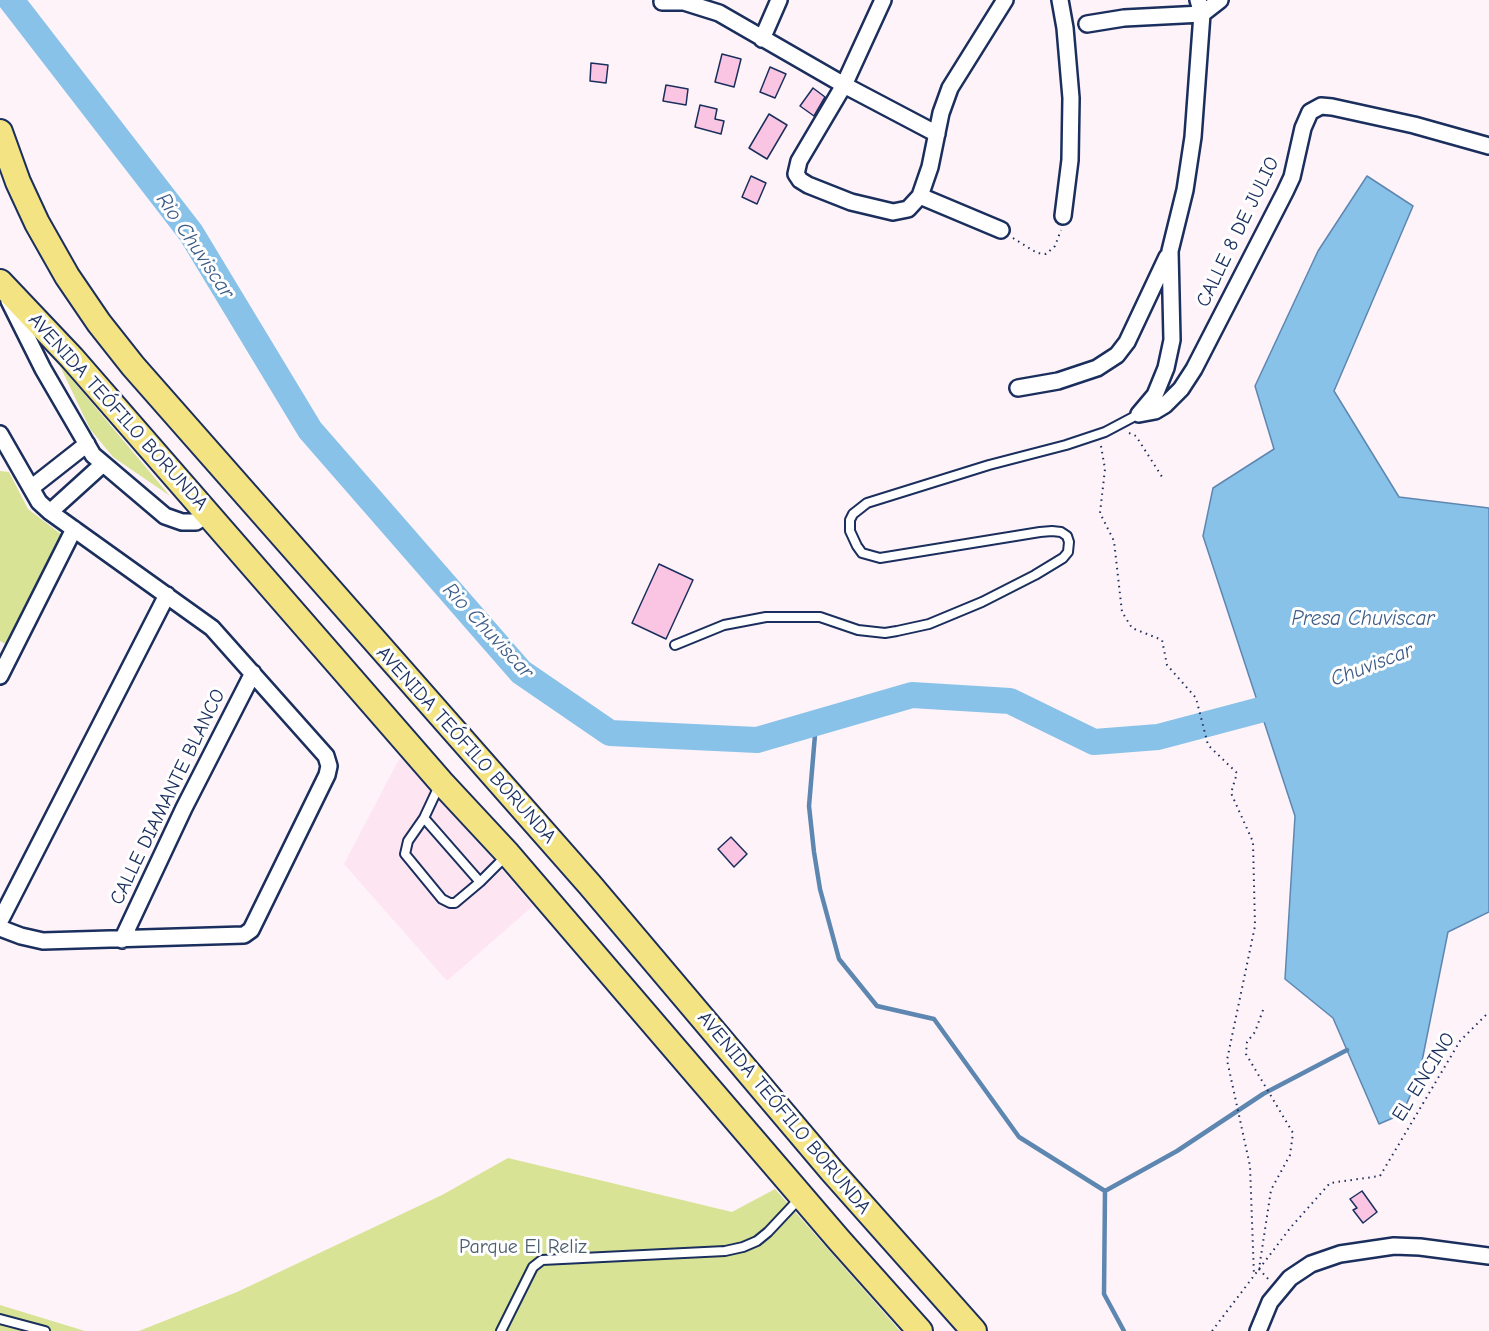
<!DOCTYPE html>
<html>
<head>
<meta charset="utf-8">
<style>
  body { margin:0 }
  canvas { display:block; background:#fef3f9 }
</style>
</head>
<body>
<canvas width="1489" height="1331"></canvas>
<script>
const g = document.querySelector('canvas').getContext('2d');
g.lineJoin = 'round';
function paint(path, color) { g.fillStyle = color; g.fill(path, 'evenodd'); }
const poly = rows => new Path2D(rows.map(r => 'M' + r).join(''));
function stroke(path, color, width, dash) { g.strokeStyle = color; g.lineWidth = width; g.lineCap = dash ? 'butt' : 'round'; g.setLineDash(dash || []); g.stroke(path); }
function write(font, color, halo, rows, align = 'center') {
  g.font = font + ' "Comic Neue",sans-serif'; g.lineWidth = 6; g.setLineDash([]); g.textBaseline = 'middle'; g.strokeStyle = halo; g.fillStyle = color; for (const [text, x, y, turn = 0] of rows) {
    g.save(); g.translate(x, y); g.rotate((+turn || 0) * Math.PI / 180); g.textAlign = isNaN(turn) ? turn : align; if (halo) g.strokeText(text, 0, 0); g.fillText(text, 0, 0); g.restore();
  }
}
const built = poly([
  [404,756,533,906,447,981,344,864,398,761]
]);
const green = poly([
  [59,364,170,496,113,457,90,429],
  [0,471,9,472,28,509,66,538,11,647,0,641],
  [508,1158,732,1212,775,1189,900,1331,139,1331,237,1292,442,1195],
  [0,1305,85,1331,0,1331]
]);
const water = poly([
  [1367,176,1413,206,1334,391,1399,497,1489,508,1489,912,1448,932,1419,1076,1402,1114,1379,1124,1333,1018,1285,979,1295,816,1203,536,1213,488,1274,449,1255,386,1318,251,1367,176]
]);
const stream = poly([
  [816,723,809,806,814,852,820,889,839,959,877,1006,934,1019,1019,1137,1105,1191,1177,1151,1263,1094,1347,1050],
  [1105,1191,1104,1294,1124,1331]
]);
const river = poly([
  [11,0,191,233,310,430,521,672,610,733,757,740,912,695,1010,701,1094,742,1158,737,1260,710,1293,696]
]);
const building = poly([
  [722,54,741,59,734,87,715,82,722,54],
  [591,63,608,65,606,83,590,81,591,63],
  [770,67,786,74,775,98,760,92,770,67],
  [666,85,688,89,686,105,663,101,666,85],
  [813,88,825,97,814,116,800,106,813,88],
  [700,105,717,109,715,119,724,121,721,134,695,127,700,105],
  [769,114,787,125,767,159,749,148,769,114],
  [751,176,766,183,757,204,742,197,751,176],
  [659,564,693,580,666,639,632,623,659,564],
  [731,837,747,854,734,867,718,849,731,837],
  [1362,1191,1377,1212,1363,1223,1353,1210,1357,1208,1350,1199,1362,1191]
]);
const path = poly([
  [1013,238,1037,253,1046,254,1055,246,1061,230],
  [1129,433,1136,436,1164,480],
  [1101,446,1105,469,1100,513,1114,541,1122,612,1132,628,1162,640,1167,665,1196,698,1208,745,1237,773,1231,793,1253,842,1255,926,1227,1060,1250,1166,1254,1276],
  [1263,1010,1255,1032,1247,1042,1246,1054,1293,1133,1290,1155,1271,1190,1259,1269,1269,1280],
  [1212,1331,1291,1227,1330,1183,1380,1176,1460,1041,1489,1012]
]);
const lane = poly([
  [675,645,724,625,766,617,820,617,858,630,885,633,897,631,929,624,982,602,1035,575,1063,558,1068,552,1069,542,1067,536,1061,532,1052,531,1040,532,880,558,862,553,857,546,850,531,850,520,853,514,867,503,989,465,1066,445,1105,432,1139,414],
  [439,786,424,818,480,882,507,855],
  [424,818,408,841,405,854,442,899,450,903,455,903,480,882],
  [0,1319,45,1331],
  [501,1331,533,1267,542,1260,725,1251,743,1247,757,1241,768,1232,799,1199]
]);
const street = poly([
  [883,0,844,85,799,161,796,174,800,180,808,185,851,202,893,212,908,209,920,196,930,167,941,113,950,88,1005,0],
  [1060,0,1065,28,1071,98,1070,160,1063,216],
  [662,2,684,2,719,13,844,85,937,134],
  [1087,24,1124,18,1202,14,1220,0],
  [762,39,779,0],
  [920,196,1001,230],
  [9,301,43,369,93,455,165,516,182,522,196,522,208,514],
  [1018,388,1058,381,1097,368,1117,355,1127,342,1167,257],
  [1139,414,1155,411,1165,405,1181,389,1194,369,1285,192,1292,177,1303,128,1310,112,1321,106,1332,107,1414,125,1489,146],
  [1139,414,1155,395,1166,368,1172,340,1170,251,1185,190,1193,137,1202,14,1198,0],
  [0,434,39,502,50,512,212,628,326,756,329,766,327,775,251,930,244,935,43,941,21,936,0,928],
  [31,488,87,444],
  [50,512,103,464],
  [0,676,74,529],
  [0,921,167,595],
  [122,940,184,808,253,673],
  [1258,1331,1270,1302,1290,1278,1311,1264,1340,1254,1394,1246,1420,1247,1489,1256]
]);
const primary = poly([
  [0,132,18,182,37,223,67,276,99,323,133,366,590,885,831,1170,974,1331],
  [0,282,72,358,441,782,508,854,839,1240,920,1331]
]);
const streetNames = [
  ["CALLE 8 DE JULIO",1238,232,-64],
  ["AVENIDA TEÓFILO BORUNDA",118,412,48],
  ["AVENIDA TEÓFILO BORUNDA",466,745,48],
  ["CALLE DIAMANTE BLANCO",168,797,-64],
  ["EL ENCINO",1424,1077,-58],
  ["AVENIDA TEÓFILO BORUNDA",784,1113,50]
];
const parkNames = [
  ["Parque El Reliz",523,1247]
];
const waterNames = [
  ["Rio Chuviscar",195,246,56],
  ["Presa Chuviscar",1363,619],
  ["Rio Chuviscar",488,631,47],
  ["Chuviscar",1372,665,-21]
];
paint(built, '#fde5f2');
paint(green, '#d8e396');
paint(water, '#89c2e8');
stroke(water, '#5d87b1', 1.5);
stroke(stream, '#5d87b1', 4.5);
stroke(river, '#89c2e8', 26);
paint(building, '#fac5e2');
stroke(building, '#1b2f5e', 1.5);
stroke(lane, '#1b2f5e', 12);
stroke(street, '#1b2f5e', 20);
stroke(primary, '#1b2f5e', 28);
stroke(path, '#1b2f5e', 2, [1.5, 4.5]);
stroke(lane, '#fff', 8);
stroke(street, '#fff', 15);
stroke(primary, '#f4e382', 24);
write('20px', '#1b2f5e', '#fff', streetNames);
write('20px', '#4a5c6c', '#fff', parkNames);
write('italic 21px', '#3c5b87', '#fff', waterNames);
</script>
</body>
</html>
